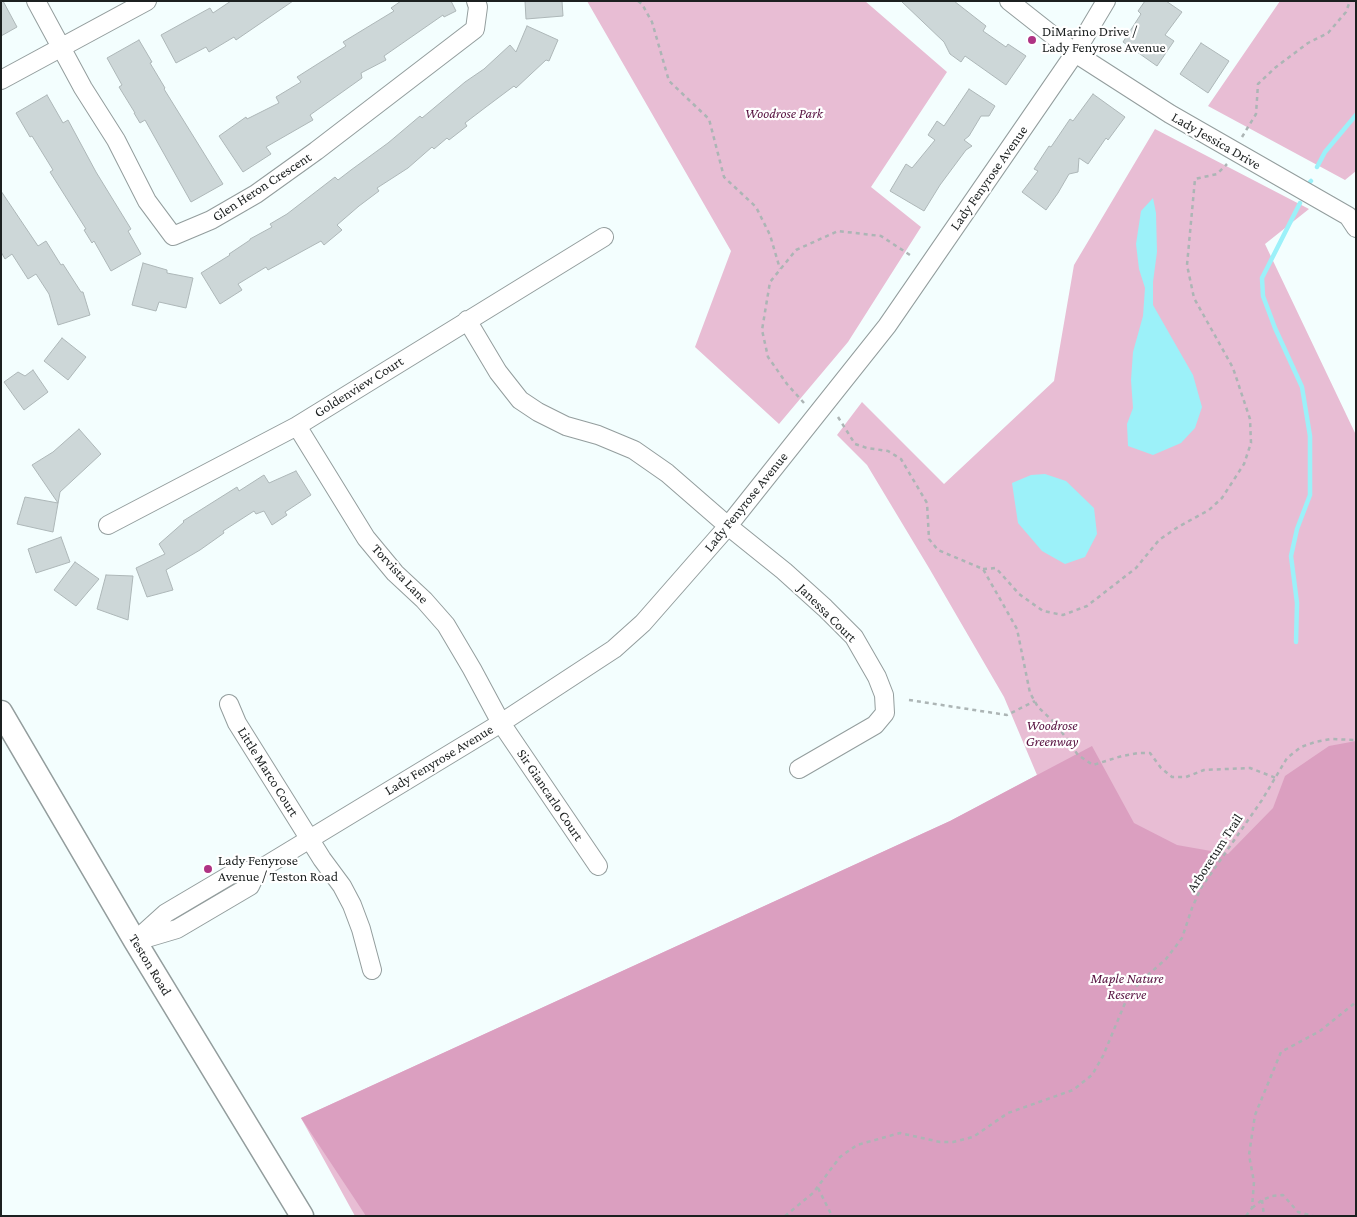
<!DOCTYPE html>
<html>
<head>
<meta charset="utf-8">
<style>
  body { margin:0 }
  #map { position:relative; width:1357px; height:1217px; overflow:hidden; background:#f3fefe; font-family:"Crimson Pro",serif }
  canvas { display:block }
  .frame { position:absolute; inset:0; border:2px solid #1c2020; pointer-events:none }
</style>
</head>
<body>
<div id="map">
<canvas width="1357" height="1217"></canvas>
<div class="frame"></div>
</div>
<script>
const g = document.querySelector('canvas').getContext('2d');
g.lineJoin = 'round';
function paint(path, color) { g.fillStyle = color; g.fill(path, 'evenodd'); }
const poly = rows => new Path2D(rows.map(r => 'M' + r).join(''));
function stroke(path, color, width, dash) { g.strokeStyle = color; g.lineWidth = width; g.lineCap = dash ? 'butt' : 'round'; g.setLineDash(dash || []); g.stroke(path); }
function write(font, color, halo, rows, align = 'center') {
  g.font = font + ' "Crimson Pro",serif'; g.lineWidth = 4.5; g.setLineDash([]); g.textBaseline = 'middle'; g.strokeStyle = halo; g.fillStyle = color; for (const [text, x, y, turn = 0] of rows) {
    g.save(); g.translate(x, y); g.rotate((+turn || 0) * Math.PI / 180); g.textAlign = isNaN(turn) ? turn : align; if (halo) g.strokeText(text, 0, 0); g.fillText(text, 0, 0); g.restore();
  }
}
const green = poly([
  [587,1,865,1,947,72,871,187,921,227,848,342,779,424,695,347,731,251],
  [1280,1,1356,1,1356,171,1345,180,1208,106],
  [1155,129,1309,209,1265,244,1356,435,1356,1216,355,1216,301,1118,950,821,1037,775,1004,697,929,568,867,465,837,435,862,402,944,484,1054,381,1074,265]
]);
const forest = poly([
  [1356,741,1356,1216,366,1216,301,1118,950,821,1092,746,1134,823,1177,845,1228,854,1273,808,1285,776,1329,746]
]);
const water = poly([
  [1153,198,1156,213,1157,252,1153,282,1153,305,1193,375,1202,407,1195,428,1181,443,1153,455,1128,446,1127,424,1133,408,1131,380,1133,352,1143,316,1145,288,1139,269,1136,244,1141,211],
  [1045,474,1066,481,1094,508,1097,534,1085,557,1065,564,1042,551,1018,523,1012,483,1031,475]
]);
const stream = poly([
  [1317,167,1325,152,1356,115],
  [1310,182,1311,181],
  [1296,642,1297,603,1291,556,1297,529,1310,495,1310,436,1302,387,1275,328,1263,296,1262,278,1300,203]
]);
const building = poly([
  [1,1,3,1,17,27,1,36,1,1],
  [231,1,293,1,236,40,234,37,209,52,206,47,176,63,161,35,210,8,213,13,231,1],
  [401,1,451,1,456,11,444,17,443,15,384,56,386,60,361,73,362,78,310,115,313,120,266,147,271,154,243,172,219,136,246,117,247,119,279,103,276,97,301,82,297,77,346,46,343,42,394,11,391,8,401,1],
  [525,1,562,1,563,16,526,19,525,1],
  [901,1,954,1,986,26,983,31,1006,47,1008,44,1026,56,1006,85,965,56,961,62,950,54,944,42,901,1],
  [1145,1,1166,1,1182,12,1165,35,1174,41,1157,66,1123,42,1141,14,1138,11,1145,1],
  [527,26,558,40,549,61,546,60,516,88,514,86,486,107,465,123,467,126,449,140,447,138,434,149,432,147,408,168,377,188,379,191,359,206,337,225,342,230,324,245,321,241,268,270,266,267,238,284,242,290,220,304,201,273,230,255,229,254,250,240,250,239,272,227,270,224,287,214,335,177,338,180,351,170,388,143,420,116,422,118,465,82,484,69,510,45,516,52,527,26],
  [139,40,152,62,150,63,165,88,164,89,223,184,191,202,145,120,140,123,134,113,135,113,119,87,122,85,107,58,139,40],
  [1201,43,1229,61,1208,93,1180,74,1201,43],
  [969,89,995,106,989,116,981,116,969,136,964,140,972,146,966,150,940,185,924,211,890,191,906,164,912,168,935,140,928,135,937,121,944,126,969,89],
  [1093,94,1125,117,1108,140,1106,138,1088,164,1079,158,1078,172,1069,174,1058,193,1046,210,1022,192,1038,171,1034,169,1049,146,1051,147,1070,119,1073,121,1093,94],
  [47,95,63,123,68,120,96,172,131,229,128,231,141,254,111,271,94,241,92,243,84,230,86,229,50,172,53,170,32,136,30,137,16,113,47,95],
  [1,191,38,246,46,241,61,265,63,264,81,292,83,292,90,315,58,325,49,294,36,274,28,279,12,254,5,259,1,252,1,191],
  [143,263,167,270,167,273,193,278,186,308,159,302,156,311,132,305,143,263],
  [62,338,86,357,68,380,44,361,62,338],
  [33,370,48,392,24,410,4,382,18,372,25,376,33,370],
  [79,429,101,454,60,492,53,532,17,524,25,497,58,503,32,465,53,452,79,429],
  [296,471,311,495,285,512,287,515,272,525,264,511,256,514,254,511,223,531,224,533,200,550,166,570,173,590,147,597,136,568,165,554,159,544,184,522,183,521,237,487,239,491,264,475,269,483,296,471],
  [61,537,70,562,36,573,28,549,61,537],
  [75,562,99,579,76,606,54,590,75,562],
  [106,575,133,576,128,620,97,609,106,575]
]);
const path = poly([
  [638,1,642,4,652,22,669,81,709,119,724,177,756,207,770,235,780,269],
  [1242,137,1256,114,1258,84,1276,67,1308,43,1328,33,1346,12,1350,1],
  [804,403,787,384,768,357,762,330,770,282,796,250,838,231,881,236,913,257],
  [838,417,855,444,867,448,888,451,901,459,927,503,929,539,938,550,983,569,1017,629,1030,693,1038,707,1056,724,1078,755,1093,765,1122,756,1138,753,1150,753,1161,768,1172,777,1186,777,1204,770,1250,768,1276,778],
  [983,569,996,568,1019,594,1043,611,1063,615,1087,606,1136,568,1159,540,1178,527,1209,510,1222,498,1244,464,1251,443,1250,419,1233,368,1194,298,1187,265,1195,179,1217,174,1227,164],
  [909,700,1007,715,1035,701],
  [818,1188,832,1216],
  [1262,1200,1264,1216],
  [1252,1208,1262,1200,1272,1196,1283,1195,1298,1212,1313,1216],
  [785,1216,813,1193,840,1157,857,1145,900,1133,940,1142,953,1142,973,1137,1008,1113,1073,1090,1092,1075,1103,1056,1125,1003,1132,992,1141,981,1166,959,1182,938,1192,908,1201,888,1262,800,1287,758,1301,747,1315,742,1331,739,1356,740],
  [1246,1216,1252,1208,1254,1182,1249,1155,1255,1115,1281,1052,1320,1031,1356,1002]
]);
const minor = poly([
  [36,1,83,88,116,140,147,201,173,236,211,220,256,194,316,151,475,29,478,7,476,1],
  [1009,1,1075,53,1170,114,1348,216,1356,228],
  [1,80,147,1],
  [467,320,498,372,520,400,538,412,566,426,598,435,634,450,667,473,728,526,784,571,825,608,854,637,877,677,884,695,885,713,875,725,799,769],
  [297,426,366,538,395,573,424,600,446,625,472,669,501,723,598,866],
  [108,525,297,426,604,237],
  [229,704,237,723,322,859,342,886,352,905,361,929,372,970],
  [140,940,177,929,250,886,257,871],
  [135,941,166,913,237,871,257,871,501,723,614,649,643,623,728,526,887,326,1075,53,1106,1]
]);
const major = poly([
  [1,712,135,941,302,1216]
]);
const markers = [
  [1032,40,5,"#af3384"],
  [208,869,5,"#af3384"]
];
const poiNames = [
  ["DiMarino Drive /",1042,32],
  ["Lady Fenyrose Avenue",1042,48],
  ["Lady Fenyrose",218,861],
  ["Avenue / Teston Road",218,877]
];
const parkNames = [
  ["Woodrose Park",784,114],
  ["Woodrose",1052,726],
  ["Greenway",1052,742],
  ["Maple Nature",1127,979],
  ["Reserve",1127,995]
];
const streetNames = [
  ["Lady Jessica Drive",1216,141,30],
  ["Lady Fenyrose Avenue",989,178,-55],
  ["Glen Heron Crescent",262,187,-33],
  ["Goldenview Court",359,387,-32],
  ["Lady Fenyrose Avenue",746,502,-51],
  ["Torvista Lane",400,574,47],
  ["Janessa Court",827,613,45],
  ["Lady Fenyrose Avenue",439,760,-31],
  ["Little Marco Court",268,772,58],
  ["Sir Giancarlo Court",550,795,56],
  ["Arboretum Trail",1215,853,-57],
  ["Teston Road",150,965,59]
];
paint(green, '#e8bdd4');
paint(forest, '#db9fc0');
paint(water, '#9cf1f9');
stroke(stream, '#9cf1f9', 4.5);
paint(building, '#cdd7d8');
stroke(building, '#adb7b8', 1);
stroke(minor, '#939d9d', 20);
stroke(major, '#939d9d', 25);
stroke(path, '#acb5b5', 2.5, [4, 4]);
stroke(minor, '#fff', 18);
stroke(major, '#fff', 22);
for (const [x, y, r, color] of markers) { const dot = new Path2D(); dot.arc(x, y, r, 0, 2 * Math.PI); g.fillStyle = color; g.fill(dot); stroke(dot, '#fff', 2); }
write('14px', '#1c2020', '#fff', poiNames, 'left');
write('italic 14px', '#571240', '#fff', parkNames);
write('14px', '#1c2020', '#fff', streetNames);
</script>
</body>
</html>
